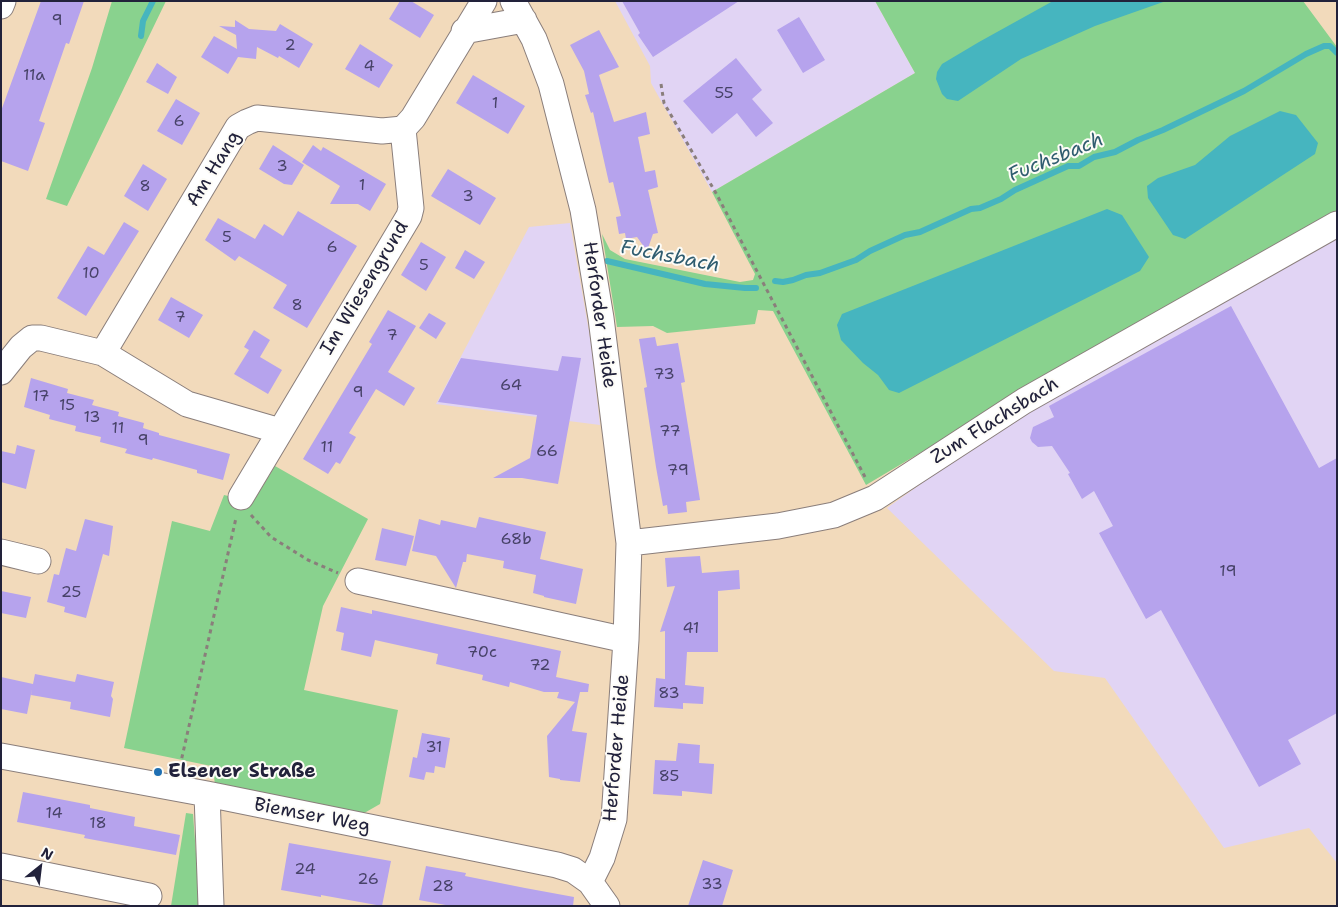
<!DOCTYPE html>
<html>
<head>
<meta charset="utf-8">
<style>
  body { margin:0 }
  #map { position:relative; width:1338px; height:907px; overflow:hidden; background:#f2dabb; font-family:"Shantell Sans",sans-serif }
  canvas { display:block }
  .frame { position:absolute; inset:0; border:2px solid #22223b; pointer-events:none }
  .north { position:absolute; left:15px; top:842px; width:50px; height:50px; -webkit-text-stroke:4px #fdfcf7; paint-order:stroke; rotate:29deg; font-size:14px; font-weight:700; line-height:20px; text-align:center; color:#22223b }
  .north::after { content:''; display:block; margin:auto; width:18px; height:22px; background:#22223b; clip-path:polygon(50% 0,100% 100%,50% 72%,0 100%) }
</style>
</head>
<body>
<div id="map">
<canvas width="1338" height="907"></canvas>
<div class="frame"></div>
<div class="north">N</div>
</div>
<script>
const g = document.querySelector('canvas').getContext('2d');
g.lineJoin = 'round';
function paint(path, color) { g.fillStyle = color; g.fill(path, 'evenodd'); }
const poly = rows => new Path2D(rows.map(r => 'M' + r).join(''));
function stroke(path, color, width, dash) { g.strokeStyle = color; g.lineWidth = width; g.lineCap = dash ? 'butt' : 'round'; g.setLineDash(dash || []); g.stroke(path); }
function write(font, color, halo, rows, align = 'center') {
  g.font = font + ' "Shantell Sans",sans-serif'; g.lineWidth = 4; g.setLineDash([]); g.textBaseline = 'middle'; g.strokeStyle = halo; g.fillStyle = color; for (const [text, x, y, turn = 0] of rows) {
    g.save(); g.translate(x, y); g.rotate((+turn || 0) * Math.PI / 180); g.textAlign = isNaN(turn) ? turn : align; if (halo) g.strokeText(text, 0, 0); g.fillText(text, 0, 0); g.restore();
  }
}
const built = poly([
  [615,1,875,1,915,73,712,192,651,83,650,66],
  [570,223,591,343,600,425,436,404,529,227],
  [1337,230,1337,863,1309,828,1224,848,1105,678,1054,671,887,508,1027,408]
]);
const green = poly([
  [112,1,166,1,67,206,46,199,92,68],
  [875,1,1303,1,1337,47,1337,215,1188,294,866,485,773,311,758,310,755,324,667,333,653,326,617,327,602,234,610,250,625,259,740,282,753,280,755,274,712,192,915,73],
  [275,466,368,519,323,606,304,690,398,710,380,804,359,816,215,786,214,776,216,767,124,748,172,521,210,531,224,495,253,502],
  [186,813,193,814,200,906,171,906]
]);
const water = poly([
  [1053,1,1166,1,1095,26,1021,59,958,101,947,99,942,94,936,79,937,72,942,64,979,42],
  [1280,111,1296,115,1318,143,1315,154,1185,239,1173,235,1148,198,1147,186,1158,178,1195,165,1230,136],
  [1107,209,1122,215,1149,257,1140,271,899,393,889,390,878,375,863,363,841,340,837,325,842,314]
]);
const stream = poly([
  [141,36,143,21,153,1],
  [607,261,705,284,745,288,756,288],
  [775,281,783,282,793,280,806,275,820,273,856,260,870,251,905,235,920,232,971,209,980,208,1001,199,1015,190,1068,166,1079,166,1094,157,1115,152,1138,140,1163,130,1244,91,1306,54,1324,46,1330,46,1337,53]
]);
const building = poly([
  [41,1,84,1,69,44,66,43,39,121,45,123,28,171,1,161,1,111],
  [400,1,411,1,434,15,420,38,389,19],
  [622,1,739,1,653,57,638,35,640,33],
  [799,17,825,60,803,73,777,30],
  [235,20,249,29,276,31,280,24,313,44,299,68,279,56,278,58,257,47,256,59,238,57,228,74,201,57,214,36,237,49,236,35,219,26,235,27],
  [599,30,619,67,599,75,614,122,646,112,650,134,638,137,645,172,655,170,658,187,648,190,658,233,653,234,647,251,637,237,626,239,625,233,619,234,616,217,621,216,613,182,609,183,593,112,591,113,585,95,589,94,584,71,570,45],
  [360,44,393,65,379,88,345,69],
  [736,58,762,90,752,99,773,123,756,137,737,113,712,134,683,101],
  [157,63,177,77,168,94,146,82],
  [473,75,525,106,508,134,456,103],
  [176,99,200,113,182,145,157,131],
  [273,145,304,165,292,185,284,184,259,169],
  [313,145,321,151,323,147,386,184,370,211,358,204,330,204,340,186,302,162],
  [143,164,167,179,148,211,124,196],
  [448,169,496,198,480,225,431,196],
  [298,211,357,246,307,328,273,308,287,285,239,256,235,261,205,240,218,218,255,239,264,224,283,236],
  [124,222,139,231,86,316,57,298,88,246,104,255],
  [421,242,446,257,426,291,401,275],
  [465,250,485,262,474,279,455,268],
  [171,297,203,315,189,338,158,320],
  [1231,306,1319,468,1337,458,1337,713,1288,740,1301,764,1259,787,1161,610,1146,619,1099,533,1113,526,1094,491,1082,499,1068,474,1070,473,1052,446,1038,447,1032,442,1030,438,1033,427,1054,417,1049,406],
  [388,310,416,326,388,372,415,388,404,406,376,389,349,433,356,437,340,464,336,462,328,474,303,459,372,344,369,342],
  [429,313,446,323,436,339,419,328],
  [254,330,270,340,260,357,282,370,268,394,234,374,249,350,244,347],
  [655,337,657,346,678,343,685,382,681,383,700,500,686,502,687,512,668,514,667,505,663,506,656,467,644,388,647,387,639,339],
  [562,356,581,358,558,484,522,478,493,478,530,458,537,415,438,402,461,358,558,371],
  [31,378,68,389,67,393,94,400,92,405,119,412,118,416,144,423,143,428,159,433,159,435,230,454,223,480,197,473,197,470,153,458,152,460,125,453,127,449,100,442,101,437,75,431,76,426,49,419,50,415,24,407],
  [17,445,35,450,26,489,1,482,1,451,15,454],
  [479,517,546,532,540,559,583,569,576,604,544,597,544,596,533,593,536,575,503,568,504,561,467,554,466,562,463,562,456,588,436,556,412,551,419,519,440,525,441,520,476,528],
  [85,519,113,526,109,556,103,554,86,618,64,612,65,607,47,602,54,574,59,575,66,548,76,551],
  [382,528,414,536,406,566,375,560],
  [700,556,702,573,739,570,740,589,718,591,718,652,687,652,685,685,704,687,703,704,683,703,683,709,654,707,656,678,665,679,665,631,660,632,675,586,667,587,665,558],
  [1,591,31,597,26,618,1,613],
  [341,607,372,614,372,610,561,651,556,677,589,684,588,692,580,692,572,731,587,733,580,782,560,780,560,779,549,777,547,736,575,702,557,698,559,692,544,692,510,682,509,687,482,680,483,675,436,664,438,654,375,640,371,657,341,650,344,633,336,631],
  [35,674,75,682,77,674,114,682,111,696,113,699,110,717,70,709,71,702,31,695,32,689,27,714,1,709,1,677,33,684],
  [422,733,450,738,445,768,435,766,434,773,426,772,424,780,409,777,413,757,417,758],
  [678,743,700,745,699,763,714,764,712,794,682,791,682,796,653,794,655,760,676,761],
  [23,792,90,805,90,808,135,817,134,826,180,835,176,855,84,838,85,835,17,822],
  [289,843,391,861,382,906,321,895,321,897,281,890],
  [703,860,733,870,722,906,688,906],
  [426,866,466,873,465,876,525,888,574,897,573,906,451,906,419,900]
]);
const path = poly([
  [661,84,664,103,717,195,865,477],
  [251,515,271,537,308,560,338,573],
  [180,766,236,518]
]);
const minor = poly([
  [513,1,534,39,551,84,583,210,601,318,629,543,626,640,614,819,602,858,590,882],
  [1,6,3,1],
  [464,31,524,20],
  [103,353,187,404,280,431],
  [1,372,21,347,32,338,41,338,103,353,238,127,247,122,257,118,382,131,403,129],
  [241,497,409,216,411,208,403,129,413,118,484,1],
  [629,543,778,526,834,515,875,498,1024,401,1337,224],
  [1,552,38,561],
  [358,581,626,640],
  [1,756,207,794,557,865,573,870,590,882,607,906],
  [207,794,211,906],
  [1,866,149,896]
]);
const markers = [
  [158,772,5,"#1f6fb2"]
];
const numberNames = [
  ["9",57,21],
  ["2",290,46],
  ["4",369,67],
  ["11a",34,76],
  ["55",724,94],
  ["1",495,104],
  ["6",179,122],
  ["3",282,167],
  ["1",362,186],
  ["8",145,187],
  ["3",468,197],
  ["5",227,238],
  ["6",332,248],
  ["5",424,266],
  ["10",91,274],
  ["8",297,306],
  ["7",180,318],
  ["7",392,336],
  ["73",664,375],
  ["64",511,386],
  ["9",358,393],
  ["17",41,397],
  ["15",67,406],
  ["13",92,418],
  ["11",118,429],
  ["77",670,432],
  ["9",143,441],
  ["11",327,448],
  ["66",547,452],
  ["79",678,471],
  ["68b",516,540],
  ["19",1228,572],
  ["25",71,593],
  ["41",691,629],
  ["70c",482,653],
  ["72",540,666],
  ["83",669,694],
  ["31",434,748],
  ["85",669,777],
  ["14",54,814],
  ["18",98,824],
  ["24",305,870],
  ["26",368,880],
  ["33",712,885],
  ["28",443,887]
];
const streetNames = [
  ["Am Hang",214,169,-58],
  ["Im Wiesengrund",365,288,-59],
  ["Herforder Heide",599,315,82],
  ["Zum Flachsbach",995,421,-32],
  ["Herforder Heide",617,748,-85],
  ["Biemser Weg",312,816,11]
];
const poiNames = [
  ["Elsener Straße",168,772]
];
const waterNames = [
  ["Fuchsbach",1056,158,-22],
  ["Fuchsbach",670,257,11]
];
paint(built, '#e1d4f4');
paint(green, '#89d28e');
paint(water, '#46b5bf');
stroke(stream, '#46b5bf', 6);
paint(building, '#b6a3ed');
stroke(minor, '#8a7e7b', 27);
stroke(path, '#8a7e7b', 3, [4, 4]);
stroke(minor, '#fff', 25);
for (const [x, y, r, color] of markers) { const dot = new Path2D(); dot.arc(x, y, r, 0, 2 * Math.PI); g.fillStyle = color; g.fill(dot); stroke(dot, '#fdfcf7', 2); }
write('16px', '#474268', null, numberNames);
write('19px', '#22223b', '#fdfcf7', streetNames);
write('bold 19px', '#22223b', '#fdfcf7', poiNames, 'left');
write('italic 20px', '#305d70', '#fdfcf7', waterNames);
</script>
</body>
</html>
